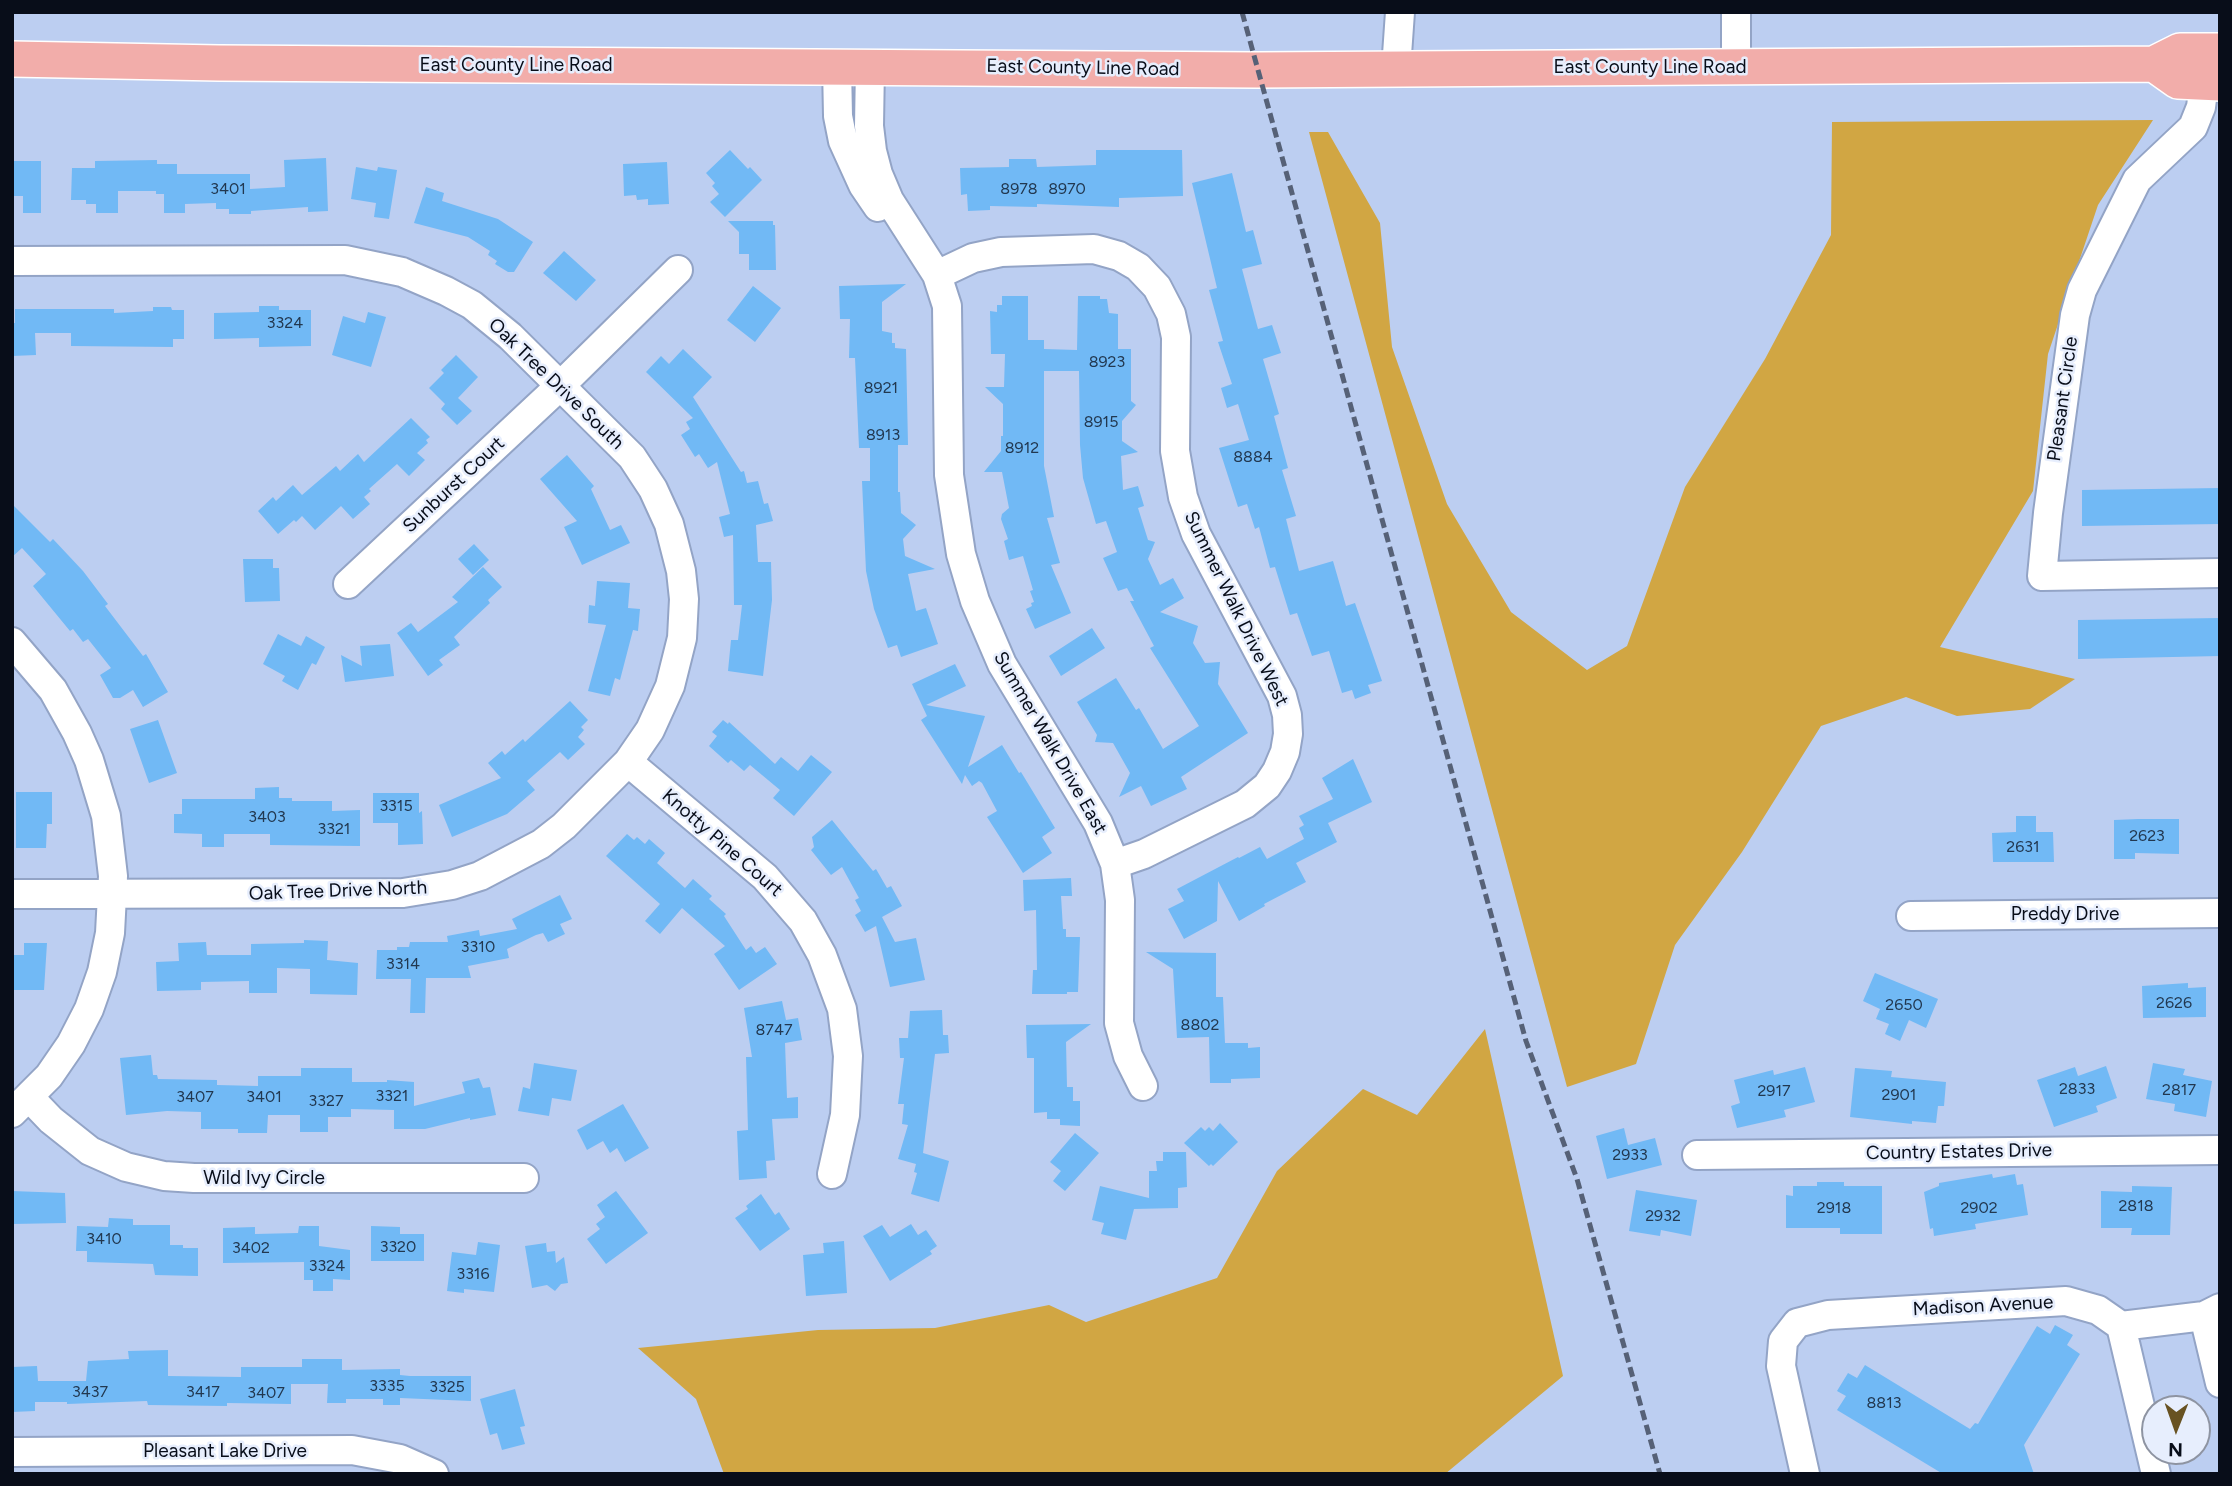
<!DOCTYPE html>
<html>
<head>
<meta charset="utf-8">
<style>
  body { margin:0 }
  #map { position:relative; width:2232px; height:1486px; overflow:hidden; background:#bccef1; font-family:Figtree,sans-serif }
  canvas { display:block }
  .frame { position:absolute; inset:0; border:14px solid #080d19; pointer-events:none }
  .north { position:absolute; left:2141px; top:1395px; width:70px; height:70px; box-sizing:border-box; background:#e7eefd; border:2px solid #8e94a2; border-radius:50%; rotate:181deg; font-size:19px; font-weight:700; line-height:28px; text-align:center; color:#080d19 }
  .north::after { content:''; display:block; margin:auto; width:24px; height:32px; background:#685222; clip-path:polygon(50% 0,100% 100%,50% 72%,0 100%) }
</style>
</head>
<body>
<div id="map">
<canvas width="2232" height="1486"></canvas>
<div class="frame"></div>
<div class="north">N</div>
</div>
<script>
const g = document.querySelector('canvas').getContext('2d');
g.lineJoin = 'round';
function paint(path, color) { g.fillStyle = color; g.fill(path, 'evenodd'); }
const poly = rows => new Path2D(rows.map(r => 'M' + r).join(''));
function stroke(path, color, width, dash) { g.strokeStyle = color; g.lineWidth = width; g.lineCap = dash ? 'butt' : 'round'; g.setLineDash(dash || []); g.stroke(path); }
function write(font, color, halo, rows, align = 'center') {
  g.font = font + ' Figtree,sans-serif'; g.lineWidth = 5; g.setLineDash([]); g.textBaseline = 'middle'; g.strokeStyle = halo; g.fillStyle = color; for (const [text, x, y, turn = 0] of rows) {
    g.save(); g.translate(x, y); g.rotate((+turn || 0) * Math.PI / 180); g.textAlign = isNaN(turn) ? turn : align; if (halo) g.strokeText(text, 0, 0); g.fillText(text, 0, 0); g.restore();
  }
}
const green = poly([
  [2153,120,2098,205,2048,354,2033,491,1940,647,2075,679,2030,709,1957,716,1906,697,1821,726,1742,852,1675,945,1636,1064,1567,1087,1309,132,1328,132,1380,223,1392,347,1447,504,1511,612,1587,670,1627,646,1685,487,1765,359,1831,235,1832,122],
  [1485,1029,1563,1376,1445,1474,724,1474,696,1399,638,1348,818,1330,935,1328,1049,1305,1086,1322,1217,1278,1277,1171,1363,1089,1417,1115]
]);
const building = poly([
  [730,150,748,169,750,167,762,180,725,217,710,202,719,194,712,186,715,183,706,173],
  [1096,150,1182,150,1183,196,1119,198,1119,207,1037,204,1037,207,990,206,990,210,968,211,967,194,961,195,960,168,1009,167,1009,159,1036,159,1037,167,1096,165],
  [326,158,328,211,308,212,308,207,251,211,251,214,229,214,229,209,216,209,216,203,185,204,185,213,164,213,164,194,156,194,156,191,118,191,118,213,96,213,96,204,86,204,86,200,71,200,72,168,95,168,95,161,157,160,157,164,177,164,177,174,250,174,250,189,285,187,284,160],
  [12,161,41,161,41,213,23,213,23,196,12,196],
  [667,162,669,204,648,205,648,199,637,200,636,195,624,196,623,164],
  [356,167,377,171,378,167,397,170,389,219,374,217,376,203,351,199],
  [1232,173,1246,232,1253,230,1262,264,1242,269,1258,329,1272,325,1281,353,1263,359,1279,414,1274,416,1288,468,1282,470,1296,516,1286,519,1299,571,1333,561,1346,606,1355,603,1382,681,1368,685,1371,693,1355,699,1352,690,1342,693,1329,651,1312,656,1297,613,1290,615,1275,567,1270,568,1259,527,1255,529,1247,504,1238,507,1219,448,1249,440,1238,404,1227,408,1221,388,1232,384,1218,342,1223,341,1209,290,1217,288,1192,183],
  [426,187,444,193,442,201,498,219,533,242,514,272,508,272,495,264,497,261,488,255,490,251,468,237,414,223],
  [728,221,773,221,773,225,775,225,776,270,749,270,749,254,739,254,739,232],
  [564,251,596,280,576,301,543,273],
  [906,284,882,302,882,331,892,333,892,343,895,343,895,348,906,349,908,445,898,445,898,492,900,492,901,513,916,525,903,539,905,556,935,569,908,574,916,611,926,608,938,644,901,657,897,645,888,648,874,609,866,571,862,481,870,481,870,448,859,448,855,358,849,358,850,319,840,319,839,286],
  [753,286,781,308,755,342,727,320],
  [1002,296,1028,296,1028,340,1044,340,1044,349,1077,350,1078,296,1100,296,1100,299,1107,299,1109,313,1118,314,1118,349,1131,349,1131,401,1136,405,1122,421,1122,441,1138,452,1121,456,1123,490,1138,486,1144,506,1138,508,1148,540,1155,542,1148,559,1160,585,1173,578,1184,598,1160,612,1198,626,1193,643,1205,663,1220,662,1218,684,1248,733,1181,777,1187,789,1151,806,1141,786,1119,797,1130,773,1113,743,1095,742,1097,735,1077,702,1116,678,1136,710,1139,708,1163,749,1199,726,1150,648,1154,646,1130,601,1134,601,1127,588,1118,591,1103,558,1117,552,1106,521,1096,524,1083,478,1080,445,1079,371,1044,371,1044,466,1054,517,1047,518,1060,563,1051,565,1071,613,1035,629,1026,609,1032,606,1031,603,1034,602,1030,591,1033,590,1023,556,1009,560,1004,541,1008,539,1001,519,1002,514,1009,508,1002,472,984,472,1001,451,1001,436,1003,436,1003,404,985,387,1004,387,1005,354,991,354,990,311,997,312,997,305,1002,305],
  [259,306,279,306,279,310,311,310,311,346,259,347,259,338,214,339,214,313,259,312],
  [153,307,171,307,172,310,184,310,184,339,173,339,173,347,71,346,71,333,35,333,36,355,12,356,12,323,15,323,15,309,114,309,114,313,153,311],
  [368,312,386,317,371,367,332,355,343,316,365,323],
  [683,349,712,377,693,397,741,472,744,471,747,483,758,481,764,504,768,503,773,521,756,525,758,562,771,562,772,600,763,676,728,671,731,640,738,640,742,605,734,605,733,535,724,537,719,517,730,514,717,462,708,468,699,454,695,457,681,435,690,429,686,422,693,418,646,372,661,356,669,364],
  [456,355,478,377,458,398,472,411,457,425,441,409,445,404,429,388,444,373,441,370],
  [411,418,430,437,426,440,428,443,417,453,425,460,409,476,397,464,369,489,371,491,364,497,370,504,353,519,341,506,315,530,302,516,296,522,294,520,278,534,258,511,273,497,276,501,293,485,302,495,336,466,340,471,358,454,364,462],
  [567,455,594,486,591,489,610,530,621,525,630,543,582,565,564,527,577,521,540,479],
  [2220,488,2220,524,2082,526,2082,490],
  [12,504,50,542,53,539,83,571,108,604,105,606,143,656,146,654,168,692,143,707,133,690,120,698,113,698,100,675,111,668,88,639,83,642,73,629,70,631,33,586,46,574,22,548,12,557],
  [474,544,489,560,473,575,458,559],
  [243,559,273,559,273,568,279,568,280,601,245,602],
  [483,567,502,587,488,600,490,603,454,637,460,645,439,660,443,665,428,676,397,633,411,623,418,632,458,602,452,597],
  [597,581,630,583,628,608,640,609,638,631,633,630,620,680,615,678,610,696,588,691,606,625,588,623,589,605,595,606],
  [2220,618,2220,656,2078,659,2078,620],
  [1092,628,1105,648,1061,676,1049,656],
  [278,634,301,646,306,636,325,647,316,665,312,663,298,690,282,681,285,676,263,664],
  [390,644,394,676,345,682,341,655,362,666,360,646],
  [955,664,966,686,926,705,985,716,968,767,1002,745,1019,773,1021,772,1055,828,1042,837,1052,853,1023,873,987,817,997,811,982,783,979,781,972,786,965,775,962,784,921,720,927,716,912,684],
  [570,701,588,720,581,727,584,730,578,737,585,744,568,760,560,752,527,781,535,790,507,814,452,837,439,805,501,778,488,763,502,751,505,755,523,739,525,742],
  [158,720,177,773,149,783,130,729],
  [723,720,728,724,729,722,775,764,781,757,798,771,811,755,832,772,794,816,773,798,780,790,750,765,744,771,731,760,728,763,709,746,717,736,712,732],
  [1353,759,1372,802,1328,823,1337,842,1296,863,1306,882,1264,904,1265,906,1239,921,1218,881,1217,921,1184,939,1168,909,1184,901,1177,889,1238,857,1239,858,1260,847,1267,859,1304,839,1299,828,1304,825,1299,816,1333,799,1322,778],
  [279,787,279,798,292,798,292,801,332,801,332,811,360,810,360,846,270,845,270,834,224,834,224,847,202,847,202,834,174,833,174,814,182,814,182,799,255,799,255,788],
  [16,792,52,792,52,824,47,824,46,848,16,848],
  [373,793,419,793,419,813,422,811,423,844,398,845,398,823,373,823],
  [2016,816,2036,816,2036,832,2053,832,2054,862,1993,862,1992,833,2016,832],
  [2138,819,2179,819,2179,854,2135,853,2135,859,2114,859,2114,820],
  [832,820,873,871,876,869,887,888,891,886,902,906,882,917,895,942,916,938,925,980,890,987,876,926,865,932,855,915,861,911,855,900,859,898,842,867,831,875,811,850,814,847,812,837],
  [627,834,634,840,637,837,645,844,649,839,665,853,657,863,685,888,693,879,712,896,709,899,726,914,724,916,746,950,751,946,756,953,765,947,777,964,739,990,714,954,725,946,682,908,660,934,645,921,660,904,606,856],
  [1071,878,1072,896,1061,896,1063,929,1066,929,1066,937,1080,937,1078,992,1067,992,1067,994,1032,994,1033,970,1037,970,1036,910,1024,911,1023,880],
  [560,895,572,919,560,924,565,934,548,942,543,933,536,935,507,949,509,958,468,966,471,978,426,978,425,1013,410,1013,411,979,376,979,377,950,397,950,397,947,409,947,410,942,448,942,447,936,479,930,480,936,517,929,512,919],
  [304,940,328,941,327,960,358,963,357,995,310,994,310,969,277,968,277,993,249,993,249,981,201,982,201,990,157,991,156,962,179,961,178,943,206,942,207,955,251,955,251,944,304,943],
  [24,943,47,943,44,990,12,990,12,955,24,955],
  [1146,952,1216,953,1216,997,1223,997,1225,1043,1248,1043,1248,1048,1260,1047,1260,1078,1231,1079,1231,1083,1210,1083,1209,1037,1177,1038,1173,969],
  [1875,973,1938,999,1926,1028,1909,1020,1900,1041,1885,1034,1889,1024,1876,1019,1880,1009,1863,1001],
  [2188,983,2188,988,2206,987,2206,1017,2143,1018,2142,986],
  [782,1001,786,1020,798,1018,802,1040,785,1043,787,1098,798,1097,798,1118,772,1119,775,1160,766,1161,767,1178,739,1180,737,1131,748,1130,746,1057,752,1057,744,1008],
  [942,1010,943,1035,948,1035,949,1053,935,1054,923,1153,949,1161,939,1202,911,1194,917,1173,914,1172,916,1164,898,1159,908,1125,902,1124,904,1104,898,1104,904,1058,900,1058,899,1038,908,1038,910,1011],
  [1091,1024,1066,1042,1067,1087,1073,1087,1073,1101,1080,1101,1080,1126,1060,1125,1060,1119,1047,1119,1047,1112,1034,1113,1034,1058,1027,1058,1026,1025],
  [151,1055,153,1075,157,1075,158,1079,217,1080,217,1085,258,1086,258,1076,301,1076,301,1068,352,1068,352,1082,387,1082,387,1080,414,1082,414,1106,465,1093,462,1082,479,1078,483,1088,490,1087,496,1115,470,1120,470,1118,425,1129,394,1129,394,1110,351,1109,351,1117,328,1117,328,1132,300,1132,300,1115,268,1115,267,1133,238,1133,238,1129,201,1129,201,1112,167,1111,126,1115,120,1058],
  [534,1063,577,1070,571,1101,552,1098,549,1116,518,1111,523,1087,530,1089],
  [2153,1063,2185,1069,2183,1075,2212,1081,2206,1117,2174,1111,2175,1104,2146,1099],
  [2106,1066,2117,1098,2096,1106,2098,1112,2054,1127,2037,1080,2075,1067,2078,1076],
  [1805,1067,1815,1102,1784,1110,1786,1117,1737,1128,1731,1106,1740,1103,1734,1080,1773,1070,1774,1075],
  [1855,1068,1892,1071,1891,1077,1946,1082,1944,1106,1938,1106,1936,1123,1912,1121,1912,1124,1850,1117],
  [623,1104,649,1148,625,1162,617,1148,610,1153,603,1141,587,1150,577,1130],
  [1220,1123,1238,1142,1213,1166,1211,1164,1209,1166,1184,1143,1201,1127,1205,1131,1209,1127,1213,1131],
  [1624,1128,1628,1145,1655,1138,1662,1165,1607,1179,1596,1136],
  [1075,1133,1099,1153,1065,1191,1053,1181,1061,1171,1050,1162],
  [1163,1152,1186,1152,1187,1187,1178,1188,1178,1208,1134,1209,1126,1240,1101,1234,1104,1223,1092,1220,1100,1186,1149,1198,1149,1171,1157,1171,1156,1161,1163,1161],
  [1992,1174,1993,1178,2015,1174,2017,1185,2023,1184,2028,1215,1975,1224,1976,1229,1934,1236,1933,1228,1930,1229,1924,1192,1939,1186,1939,1183],
  [1817,1182,1844,1182,1844,1186,1882,1186,1882,1234,1840,1234,1840,1228,1786,1228,1786,1195,1793,1196,1793,1186,1817,1186],
  [2132,1186,2172,1187,2170,1235,2131,1235,2132,1228,2101,1228,2101,1191,2132,1192],
  [1636,1190,1697,1200,1691,1236,1661,1230,1660,1236,1629,1231],
  [12,1191,65,1193,66,1223,12,1224],
  [616,1191,648,1233,606,1264,587,1239,600,1229,596,1224,605,1217,597,1205],
  [761,1194,775,1215,779,1212,790,1229,760,1251,735,1218,748,1209,746,1206],
  [109,1218,133,1219,133,1225,170,1225,170,1245,183,1245,183,1248,198,1248,198,1276,155,1275,153,1264,87,1262,87,1251,76,1251,77,1226,108,1227],
  [911,1224,918,1235,926,1230,937,1246,930,1251,932,1254,890,1281,863,1236,882,1225,890,1237],
  [299,1226,319,1226,319,1246,350,1250,350,1280,333,1279,333,1291,313,1291,313,1280,304,1280,304,1262,223,1263,223,1228,255,1227,255,1234,298,1233],
  [371,1226,400,1227,400,1234,424,1234,424,1261,371,1261],
  [844,1241,847,1293,806,1296,803,1255,824,1253,823,1243],
  [478,1242,500,1245,494,1292,464,1289,464,1293,447,1291,452,1252,476,1255],
  [546,1243,547,1252,555,1251,556,1263,564,1257,568,1283,561,1284,555,1291,547,1285,532,1288,525,1246],
  [2055,1325,2073,1335,2067,1345,2080,1354,2024,1445,2034,1474,1943,1474,1837,1410,1846,1396,1837,1391,1848,1373,1857,1378,1865,1365,1970,1429,1975,1423,1978,1424,2037,1326,2050,1334],
  [168,1350,168,1376,241,1377,241,1367,302,1367,302,1359,342,1359,342,1370,400,1369,400,1375,410,1376,471,1376,471,1401,400,1398,400,1405,383,1405,383,1399,346,1399,346,1403,327,1403,328,1384,291,1384,291,1404,227,1403,227,1406,148,1405,147,1401,67,1404,67,1402,35,1402,35,1411,12,1412,12,1367,37,1366,38,1381,86,1381,88,1361,129,1359,128,1351],
  [515,1389,525,1426,520,1427,525,1444,502,1450,497,1433,490,1435,480,1399]
]);
const minor = poly([
  [837,66,838,116,843,141,863,185,878,207],
  [870,66,869,126,872,151,878,174,889,200,937,275,947,306,949,475,961,554,975,601,1002,664,1098,823,1115,864,1120,900,1119,1023,1128,1056,1143,1086],
  [1736,66,1736,12],
  [1396,69,1400,12],
  [2204,83,2201,107,2193,127,2137,180,2082,290,2075,315,2048,513,2042,576,2220,573],
  [12,261,345,260,402,272,446,291,472,305,510,336,632,457,653,489,669,524,681,571,684,599,682,638,670,686,650,730,628,762,564,826,541,844,480,876,452,885,403,893,12,894],
  [937,275,973,258,1001,252,1094,249,1119,256,1138,267,1157,287,1171,314,1176,337,1175,451,1183,497,1196,534,1282,696,1287,715,1288,734,1285,752,1277,771,1267,786,1245,804,1144,854,1115,864],
  [348,584,561,385,678,270],
  [12,642,53,690,77,733,89,760,106,816,113,876,110,933,102,972,89,1009,71,1044,49,1076,12,1113],
  [628,762,765,877,803,921,822,955,842,1009,848,1056,845,1115,832,1174],
  [1911,916,2220,913],
  [29,1097,51,1120,90,1151,126,1167,164,1176,194,1178,524,1178],
  [1697,1155,2220,1150],
  [2204,1316,2220,1383],
  [2121,1326,2156,1474],
  [12,1452,352,1450,400,1459,434,1474],
  [1805,1474,1781,1366,1783,1341,1797,1323,1828,1315,2066,1301,2098,1310,2121,1326,2204,1316,2220,1308]
]);
const major = poly([
  [12,59,219,63,1257,70,2154,64,2180,51,2220,51],
  [2154,64,2178,81,2220,83]
]);
const rail = poly([
  [1242,12,1526,1041,1577,1179,1660,1474]
]);
const numberNames = [
  ["3401",228,189],
  ["8978",1019,189],
  ["8970",1067,189],
  ["3324",285,323],
  ["8923",1107,362],
  ["8921",881,388],
  ["8915",1101,422],
  ["8913",883,435],
  ["8912",1022,448],
  ["8884",1253,457],
  ["3315",396,806],
  ["3403",267,817],
  ["3321",334,829],
  ["2623",2147,836],
  ["2631",2023,847],
  ["3310",478,947],
  ["3314",403,964],
  ["2626",2174,1003],
  ["2650",1904,1005],
  ["8802",1200,1025],
  ["8747",774,1030],
  ["2833",2077,1089],
  ["2817",2179,1090],
  ["2917",1774,1091],
  ["2901",1899,1095],
  ["3321",392,1096],
  ["3407",195,1097],
  ["3401",264,1097],
  ["3327",326,1101],
  ["2933",1630,1155],
  ["2818",2136,1206],
  ["2918",1834,1208],
  ["2902",1979,1208],
  ["2932",1663,1216],
  ["3410",104,1239],
  ["3320",398,1247],
  ["3402",251,1248],
  ["3324",327,1266],
  ["3316",473,1274],
  ["3335",387,1386],
  ["3325",447,1387],
  ["3437",90,1392],
  ["3417",203,1392],
  ["3407",266,1393],
  ["8813",1884,1403]
];
const streetNames = [
  ["East County Line Road",516,65],
  ["East County Line Road",1650,67],
  ["East County Line Road",1083,68,1],
  ["Oak Tree Drive South",556,384,44],
  ["Pleasant Circle",2063,399,-82],
  ["Sunburst Court",454,485,-43],
  ["Summer Walk Drive West",1236,609,64],
  ["Summer Walk Drive East",1050,743,60],
  ["Knotty Pine Court",722,843,41],
  ["Oak Tree Drive North",338,891,-2],
  ["Preddy Drive",2065,914],
  ["Country Estates Drive",1959,1152,-1],
  ["Wild Ivy Circle",264,1178],
  ["Madison Avenue",1983,1306,-3],
  ["Pleasant Lake Drive",225,1451]
];
paint(green, '#d1a643');
paint(building, '#71b9f5');
stroke(minor, '#93a4c6', 32);
stroke(major, '#fff', 38);
stroke(minor, '#fff', 28);
stroke(major, '#f2adaa', 35);
stroke(rail, '#566177', 5, [10, 5]);
write('16px', '#223850', null, numberNames);
write('19px', '#080d19', '#e7eefd', streetNames);
</script>
</body>
</html>
